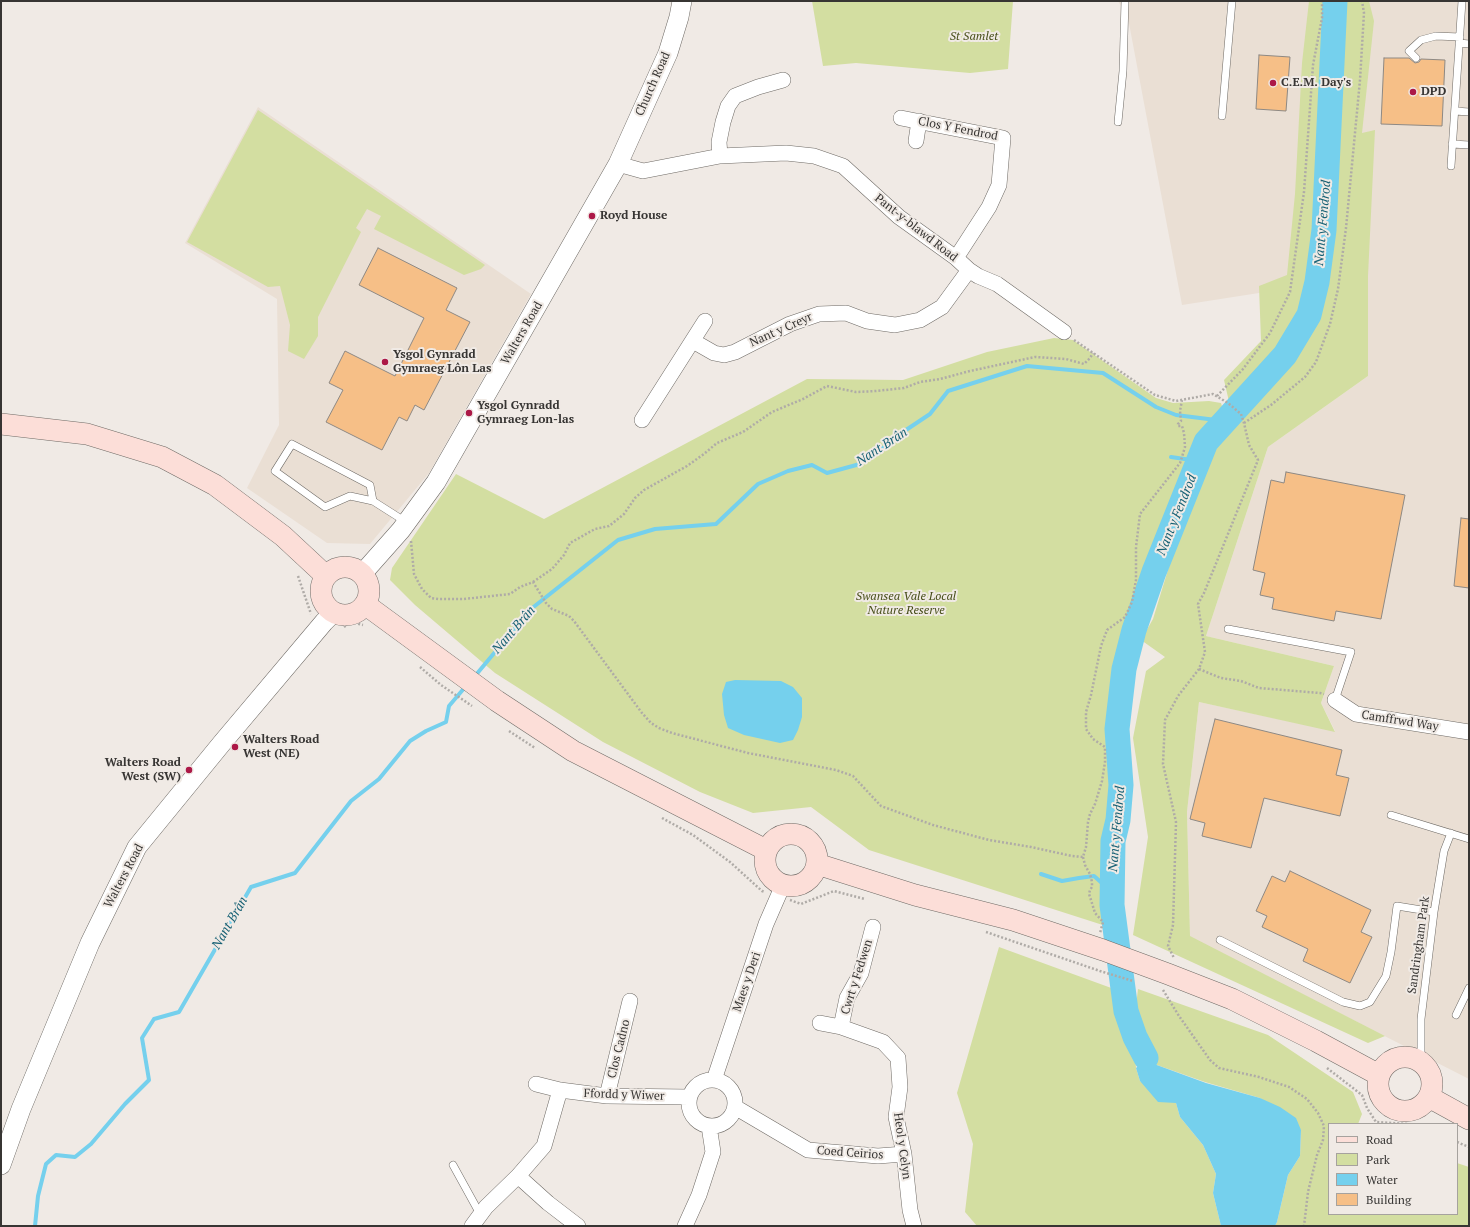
<!DOCTYPE html>
<html>
<head>
<meta charset="utf-8">
<style>
  body { margin:0 }
  #map { position:relative; width:1470px; height:1227px; overflow:hidden; background:#f0eae5; font-family:"PT Serif",serif }
  canvas { display:block }
  .frame { position:absolute; inset:0; border:2px solid #373533; pointer-events:none }
  .legend { position:absolute; left:1328px; top:1123px; width:130px; height:92px; box-sizing:border-box; background:#f0eae5; border:1px solid #a6a29e; margin:0; padding:5px 7px; list-style:none; font-size:12px; color:#373533 }
  .legend li { display:flex; align-items:center; gap:8px; height:20px }
  .legend b { width:20px; border:1px solid #a6a29e }
</style>
</head>
<body>
<div id="map">
<canvas width="1470" height="1227"></canvas>
<div class="frame"></div>
<ul class="legend">
<li><b style="height:5px;background:#fcded8"></b>Road</li>
<li><b style="height:11px;background:#d3dea1"></b>Park</li>
<li><b style="height:11px;background:#75d0ed"></b>Water</li>
<li><b style="height:11px;background:#f6bf87"></b>Building</li>
</ul>
</div>
<script>
const g = document.querySelector('canvas').getContext('2d');
g.lineJoin = 'round';
function paint(path, color) { g.fillStyle = color; g.fill(path, 'evenodd'); }
const poly = rows => new Path2D(rows.map(r => 'M' + r).join(''));
function stroke(path, color, width, dash) { g.strokeStyle = color; g.lineWidth = width; g.lineCap = dash ? 'butt' : 'round'; g.setLineDash(dash || []); g.stroke(path); }
function write(font, color, halo, rows, align = 'center') {
  g.font = font + ' "PT Serif",serif'; g.lineWidth = 4; g.setLineDash([]); g.textBaseline = 'middle'; g.strokeStyle = halo; g.fillStyle = color; for (const [text, x, y, turn = 0] of rows) {
    g.save(); g.translate(x, y); g.rotate((+turn || 0) * Math.PI / 180); g.textAlign = isNaN(turn) ? turn : align; if (halo) g.strokeText(text, 0, 0); g.fillText(text, 0, 0); g.restore();
  }
}
const built = poly([
  [1118,1,1469,1,1469,1079,1190,937,1187,812,1199,702,1335,731,1321,703,1334,666,1206,636,1268,447,1368,376,1368,276,1182,305,1128,18],
  [258,107,531,294,429,473,370,544,327,543,247,488,279,425,277,299,185,243]
]);
const green = poly([
  [812,1,1013,1,1008,69,970,73,856,63,823,66],
  [1309,1,1369,1,1374,21,1362,133,1375,130,1368,276,1368,376,1268,447,1206,636,1334,666,1321,703,1335,732,1199,702,1187,812,1190,936,1385,1036,1368,1043,1133,935,1148,837,1133,738,1146,671,1165,657,1141,640,1153,619,1195,481,1216,437,1233,419,1224,380,1261,341,1259,286,1287,275,1295,194,1302,63],
  [258,110,485,265,481,269,464,275,374,229,381,216,367,209,356,228,361,232,318,317,318,336,304,359,288,351,290,325,280,286,268,287,187,242],
  [1054,338,1073,340,1156,398,1173,403,1209,401,1221,403,1225,416,1203,443,1146,587,1126,647,1116,700,1113,753,1116,789,1110,837,1107,888,1109,927,869,850,811,807,753,813,700,792,603,742,495,673,415,605,390,580,392,568,456,474,544,519,807,379,903,380,987,352],
  [999,947,1114,989,1135,1054,1136,1068,1140,1081,1176,1103,1180,1117,1203,1145,1216,1174,1213,1193,1221,1226,977,1226,965,1212,973,1144,957,1093],
  [1138,989,1268,1035,1353,1092,1362,1114,1358,1124,1329,1124,1329,1214,1457,1214,1457,1163,1469,1167,1469,1226,1275,1226,1277,1222,1288,1175,1300,1156,1301,1130,1260,1098,1205,1082,1154,1064,1138,1031,1135,1014]
]);
const water = poly([
  [735,680,781,681,793,687,802,698,802,717,798,730,793,740,780,743,744,735,728,728,724,715,722,694,726,682],
  [1146,1058,1154,1064,1206,1083,1260,1098,1280,1107,1296,1118,1301,1130,1300,1156,1288,1175,1277,1222,1275,1226,1221,1226,1213,1193,1216,1174,1203,1145,1180,1117,1176,1103,1158,1102,1140,1081,1136,1068]
]);
const stream = poly([
  [1171,457,1198,461],
  [475,676,531,609,618,540,655,529,716,524,758,484,788,471,812,465,827,473,860,464,886,446,891,440,930,414,948,391,1027,366,1103,373,1156,407,1176,415,1216,420,1228,417],
  [1118,820,1126,823],
  [1041,874,1062,881,1079,878,1094,876,1112,892],
  [35,1226,38,1196,46,1164,56,1155,75,1157,91,1144,125,1104,149,1080,142,1038,154,1019,179,1012,251,887,295,873,351,801,379,779,410,741,426,731,446,722,449,706,466,686]
]);
const river = poly([
  [1146,1058,1135,1037,1126,1011,1112,905,1113,841,1118,820,1121,785,1117,729,1124,669,1134,630,1154,572,1206,442,1285,355,1309,315,1317,282,1324,230,1335,1]
]);
const building = poly([
  [1259,55,1290,57,1286,111,1256,109,1259,55],
  [1384,58,1409,58,1415,63,1419,62,1421,59,1445,60,1442,126,1381,124,1384,58],
  [378,248,457,288,446,310,470,322,424,410,415,405,407,421,399,417,382,450,326,422,343,390,329,383,345,351,395,376,424,318,359,285,378,248],
  [1286,472,1405,495,1381,619,1336,611,1334,621,1272,609,1274,598,1260,595,1265,573,1253,570,1271,480,1284,483,1286,472],
  [1461,518,1469,519,1469,588,1454,586,1461,518],
  [1215,719,1342,750,1336,775,1349,778,1340,816,1264,798,1251,848,1202,836,1205,823,1190,819,1215,719],
  [1290,871,1371,910,1361,932,1372,937,1350,983,1303,961,1308,949,1262,927,1267,916,1256,911,1272,876,1285,882,1290,871]
]);
const path = poly([
  [1074,340,1155,395,1176,401,1213,394,1228,403,1241,414,1244,423,1249,445,1258,460,1204,593,1198,604,1205,652,1199,669,1178,696,1165,720,1163,764,1176,822,1173,925,1168,946,1174,958],
  [1217,396,1243,369,1270,333,1290,292,1304,192,1313,65,1322,18,1322,1],
  [1244,423,1271,405,1305,377,1316,362,1330,324,1338,289,1346,228,1360,80,1364,13,1362,1],
  [411,541,414,574,422,589,431,598,439,599,464,599,510,594,520,587,533,582,546,603,552,609,569,616,574,621,642,713,651,723,659,728,672,733,748,753,836,770,853,776,881,806,933,825,989,840,1031,847,1072,856,1083,857,1086,847,1088,822,1090,814,1095,804,1102,781,1105,762,1105,747,1093,739,1086,729,1086,712,1091,695,1101,646,1107,630,1125,617,1132,602,1136,580,1136,547,1140,514,1180,463,1182,457,1185,447,1184,433,1182,426,1178,426,1178,424,1181,421,1180,411,1182,400],
  [298,576,311,614],
  [533,582,552,569,564,555,570,543,595,529,609,526,624,514,635,498,644,490,687,466,704,454,717,443,743,432,772,412,803,399,827,386,856,392,876,391,904,388,920,382,940,379,970,371,1035,357,1066,359,1084,364,1090,358,1093,353],
  [344,627,351,622,363,625],
  [420,667,441,685,472,706],
  [1199,669,1221,678,1241,681,1259,688,1320,693,1324,694],
  [509,731,535,748],
  [662,818,693,835,730,862,762,891,765,892],
  [1083,857,1085,865,1090,874,1092,882,1092,887,1090,890,1089,894,1091,900,1095,913,1103,922,1100,933],
  [790,900,801,904,834,891,865,899],
  [986,932,1100,971,1133,981],
  [1163,990,1179,1016,1210,1060,1219,1068,1259,1077,1289,1087,1307,1099,1318,1113,1324,1126,1323,1140,1317,1155,1308,1192,1304,1226],
  [1327,1068,1362,1095,1367,1108,1376,1122,1409,1124],
  [1457,1142,1469,1147]
]);
const service = poly([
  [1459,43,1469,44],
  [1416,58,1409,51,1421,40,1436,36,1460,37],
  [1455,111,1469,112],
  [1222,116,1232,1],
  [1118,122,1123,71,1125,1],
  [1452,144,1469,145],
  [1451,166,1462,1],
  [373,501,370,485,292,444,275,471,325,507,350,496,373,501,406,522],
  [1228,629,1351,652,1335,700],
  [1391,815,1469,839],
  [1220,940,1343,1002,1360,1006,1370,1002,1386,976,1391,952,1397,906,1434,912],
  [1456,1015,1469,988],
  [1421,1062,1421,1019,1434,912,1444,851,1451,833],
  [453,1165,480,1214]
]);
const minor = poly([
  [901,118,1003,138,999,185,989,207,956,258],
  [916,141,919,121],
  [720,156,719,142,723,122,728,106,735,96,758,87,783,80],
  [618,164,643,171,720,156,786,153,814,156,843,166,899,217,956,258,969,270,978,276,997,284,1064,332],
  [693,341,714,353,724,355,735,352,790,324,819,314,846,313,867,321,895,325,920,320,942,307,969,270],
  [642,420,705,321],
  [1335,700,1356,714,1469,732],
  [820,1023,841,1027,883,1042,898,1058,900,1087,896,1117,904,1154,910,1210,914,1226],
  [841,1027,847,998,861,973,873,927],
  '689 1103a23 23 0 1 1 46 0a23 23 0 1 1-46 0Z',
  [714,1080,766,924,783,885],
  [536,1084,560,1090,607,1096,689,1097],
  [607,1096,630,1001],
  [735,1107,808,1150,878,1156,904,1154],
  [518,1176,548,1203,578,1226],
  [472,1226,486,1207,518,1176,544,1146,560,1090],
  [685,1226,699,1195,713,1152,709,1126]
]);
const tertiary = poly([
  [362,574,401,530,436,482,618,164,668,53,679,17,682,1],
  [1,1165,21,1109,90,943,137,847,222,743,324,622,333,613]
]);
const secondary = poly([
  [1,424,87,434,162,457,215,485,283,536,326,576],
  '321 591a24 24 0 1 1 48 0a24 24 0 1 1-48 0Z',
  [366,605,497,701,573,751,766,850],
  '765 860a26 26 0 1 1 52 0a26 26 0 1 1-52 0Z',
  [817,864,915,895,1013,920,1103,950,1168,974,1232,999,1316,1041,1379,1075],
  '1378 1084a27 27 0 1 1 54 0a27 27 0 1 1-54 0Z',
  [1429,1097,1469,1119]
]);
const markers = [
  [1273,83,4,"#ac1847"],
  [1413,92,4,"#ac1847"],
  [592,216,4,"#ac1847"],
  [385,362,4,"#ac1847"],
  [469,413,4,"#ac1847"],
  [235,747,4,"#ac1847"],
  [189,770,4,"#ac1847"]
];
const parkNames = [
  ["St Samlet",974,37],
  ["Swansea Vale Local",906,597],
  ["Nature Reserve",906,611]
];
const poiNames = [
  ["C.E.M. Day's",1281,83],
  ["DPD",1421,92],
  ["Royd House",600,216],
  ["Ysgol Gynradd",393,355],
  ["Gymraeg Lôn Las",393,369],
  ["Ysgol Gynradd",477,406],
  ["Gymraeg Lon-las",477,420],
  ["Walters Road",243,740],
  ["West (NE)",243,754],
  ["Walters Road",181,763,"right"],
  ["West (SW)",181,777,"right"]
];
const streetNames = [
  ["Church Road",653,84,-66],
  ["Clos Y Fendrod",958,129,11],
  ["Pant-y-blawd Road",916,228,38],
  ["Nant y Creyr",781,330,-24],
  ["Walters Road",522,333,-60],
  ["Camffrwd Way",1400,721,9],
  ["Walters Road",124,876,-62],
  ["Sandringham Park",1419,945,-82],
  ["Cwrt y Fedwen",857,977,-72],
  ["Maes y Deri",747,982,-71],
  ["Clos Cadno",619,1049,-76],
  ["Ffordd y Wiwer",624,1095,2],
  ["Heol y Celyn",902,1146,82],
  ["Coed Ceirios",850,1153,4]
];
const waterNames = [
  ["Nant y Fendrod",1323,223,-85],
  ["Nant Brân",882,447,-33],
  ["Nant y Fendrod",1177,515,-68],
  ["Nant Brân",514,630,-49],
  ["Nant y Fendrod",1117,829,-85],
  ["Nant Brân",230,923,-60]
];
paint(built, '#eadfd4');
paint(green, '#d3dea1');
paint(water, '#75d0ed');
stroke(stream, '#75d0ed', 4);
stroke(river, '#75d0ed', 25);
paint(building, '#f6bf87');
stroke(building, '#8e8984', 1);
stroke(service, '#6e6a65', 8);
stroke(minor, '#6e6a65', 16);
stroke(tertiary, '#6e6a65', 20);
stroke(secondary, '#6e6a65', 22);
stroke(path, '#afaba7', 2.5, [2, 2]);
stroke(service, '#fff', 7);
stroke(minor, '#fff', 15);
stroke(tertiary, '#fff', 19);
stroke(secondary, '#fcded8', 21);
for (const [x, y, r, color] of markers) { const dot = new Path2D(); dot.arc(x, y, r, 0, 2 * Math.PI); g.fillStyle = color; g.fill(dot); stroke(dot, '#f0eae5', 1.5); }
write('italic 12px', '#474e19', '#f0eae5', parkNames);
write('bold 12px', '#373533', '#f0eae5', poiNames, 'left');
write('12px', '#373533', '#f0eae5', streetNames);
write('italic 13px', '#166074', '#f0eae5', waterNames);
</script>
</body>
</html>
